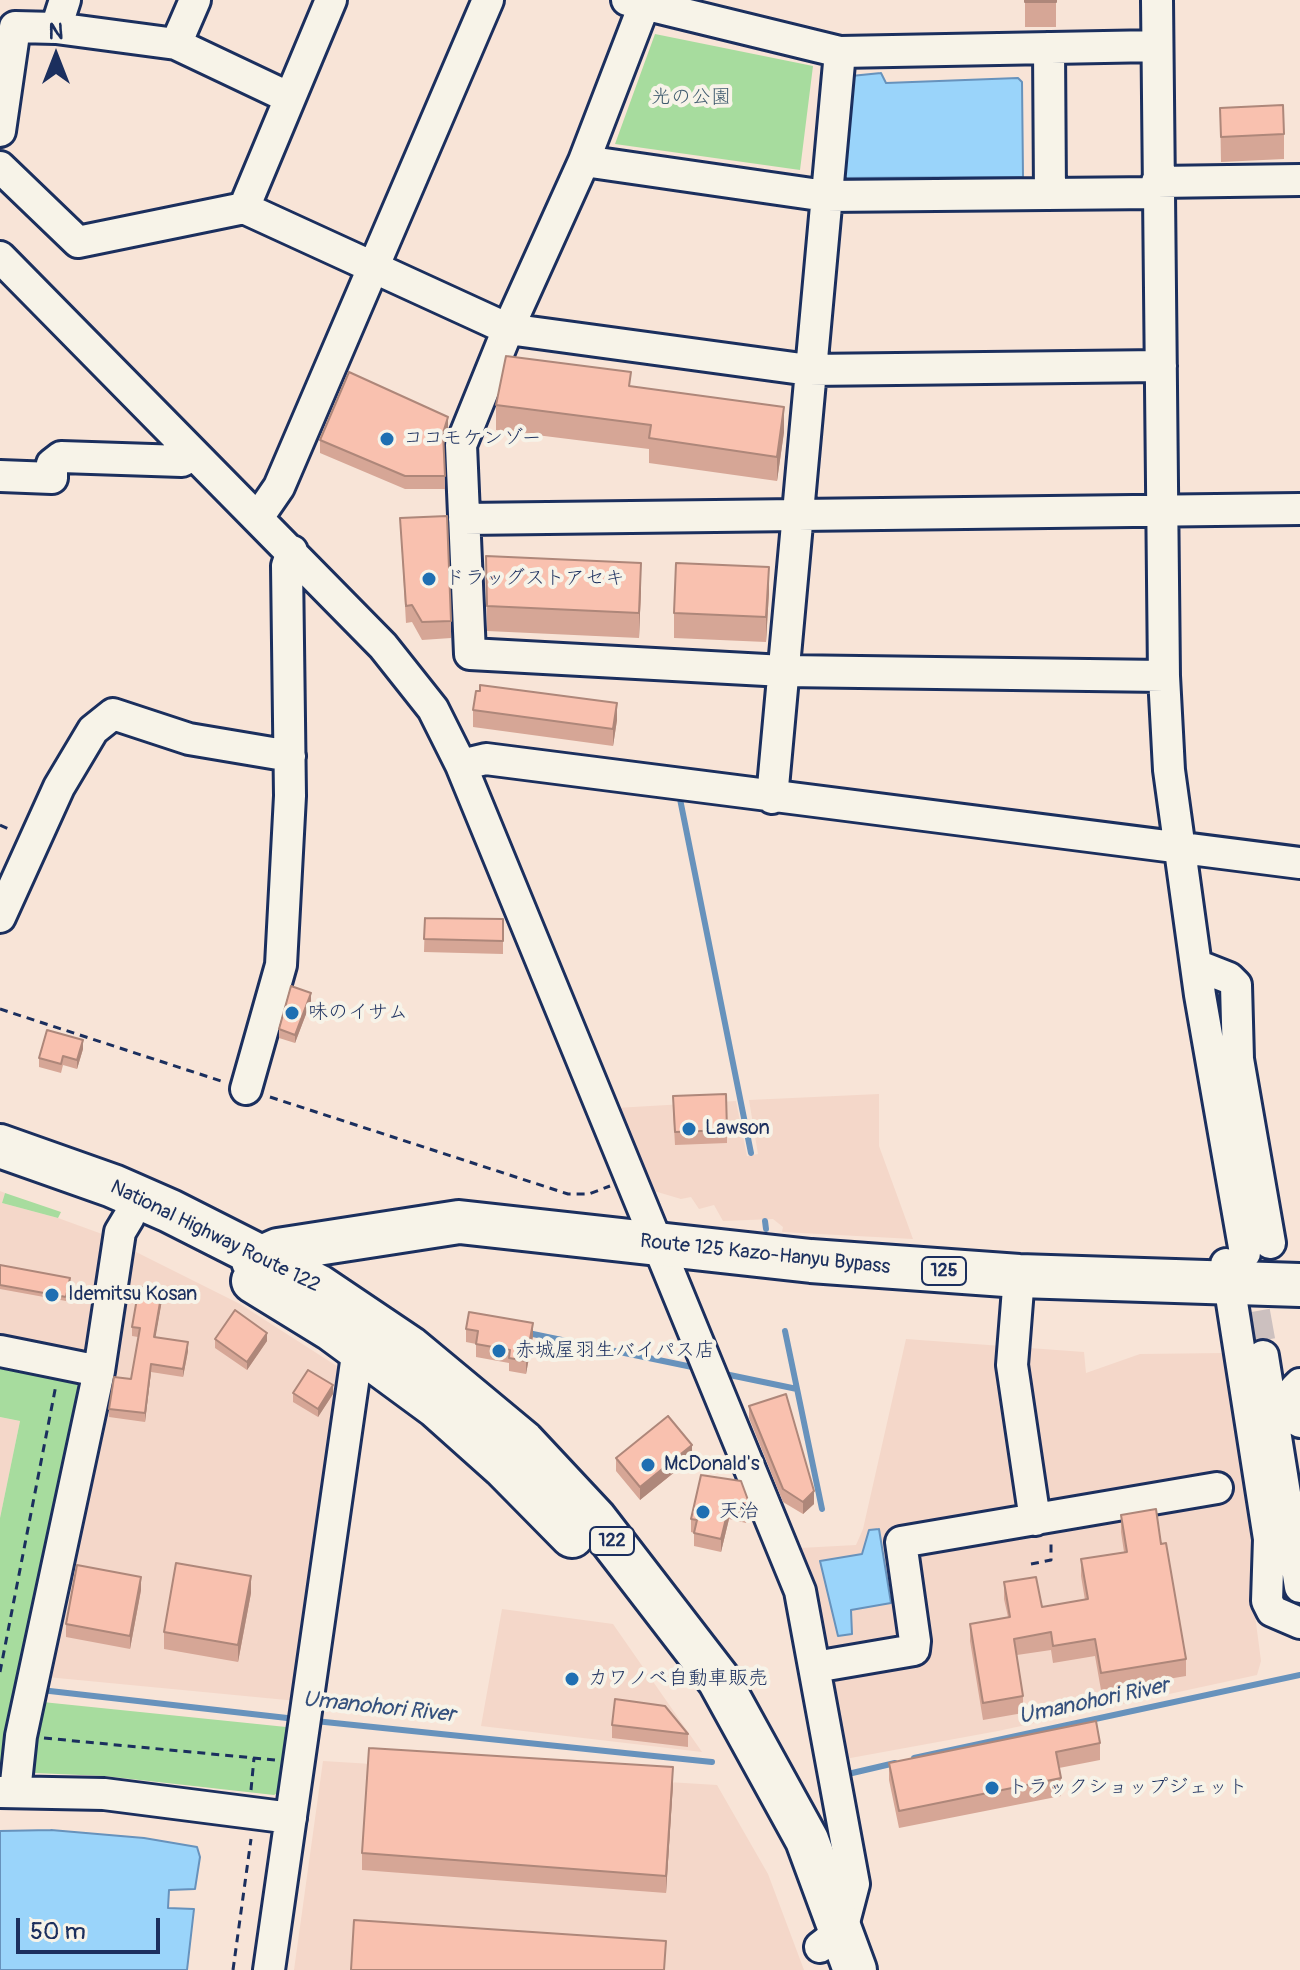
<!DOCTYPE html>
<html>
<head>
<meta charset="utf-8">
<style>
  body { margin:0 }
  #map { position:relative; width:1300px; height:1970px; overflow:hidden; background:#f8e4d7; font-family:Pangolin,sans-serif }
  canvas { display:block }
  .north { position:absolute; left:16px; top:16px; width:80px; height:80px; -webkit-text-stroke:6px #f7f3e8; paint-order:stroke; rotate:0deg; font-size:22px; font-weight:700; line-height:32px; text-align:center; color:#1b2f5e }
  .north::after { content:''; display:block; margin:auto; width:28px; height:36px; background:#1b2f5e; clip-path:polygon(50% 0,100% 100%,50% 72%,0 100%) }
  .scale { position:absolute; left:16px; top:1918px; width:144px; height:36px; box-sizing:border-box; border:4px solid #1b2f5e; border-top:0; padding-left:10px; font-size:24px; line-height:28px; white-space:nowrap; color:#1b2f5e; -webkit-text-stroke:6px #f7f3e8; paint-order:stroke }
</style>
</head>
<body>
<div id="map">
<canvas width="1300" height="1970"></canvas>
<div class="north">N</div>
<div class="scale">50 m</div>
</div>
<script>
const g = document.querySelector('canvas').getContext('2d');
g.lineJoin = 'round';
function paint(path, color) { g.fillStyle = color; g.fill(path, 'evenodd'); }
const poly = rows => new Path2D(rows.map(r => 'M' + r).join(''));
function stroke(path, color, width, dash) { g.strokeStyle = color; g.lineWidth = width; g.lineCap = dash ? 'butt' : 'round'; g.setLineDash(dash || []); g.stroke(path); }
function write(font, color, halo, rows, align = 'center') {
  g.font = font + ' Pangolin,"Klee One",sans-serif'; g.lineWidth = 8; g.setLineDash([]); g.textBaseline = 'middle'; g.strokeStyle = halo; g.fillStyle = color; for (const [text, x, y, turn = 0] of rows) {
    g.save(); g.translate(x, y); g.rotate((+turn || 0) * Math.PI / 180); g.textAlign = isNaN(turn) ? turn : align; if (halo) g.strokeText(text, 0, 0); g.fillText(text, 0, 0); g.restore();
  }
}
const built = poly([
  [879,1094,879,1146,913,1239,782,1232,783,1227,773,1219,723,1221,714,1205,699,1209,691,1197,681,1199,654,1191,616,1108,736,1101,747,1156,758,1154,749,1100],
  [0,1191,5,1193,2,1203,58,1218,113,1238,92,1364,0,1346],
  [128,1248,240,1304,343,1370,297,1701,47,1677],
  [906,1339,1084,1352,1086,1373,1140,1354,1224,1353,1260,1555,1252,1592,1261,1661,1257,1675,998,1731,845,1759,828,1664,800,1548,856,1545,863,1529],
  [0,1417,20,1421,0,1518],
  [502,1609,613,1624,702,1752,481,1726],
  [323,1761,717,1785,768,1874,804,1970,294,1970]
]);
const green = poly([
  [655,34,813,66,800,170,615,144],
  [5,1193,61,1212,58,1218,2,1203],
  [0,1357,87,1374,23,1700,296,1728,285,1789,274,1795,104,1776,35,1773,27,1769,0,1774,0,1518,20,1421,0,1417]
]);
const water = poly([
  [881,73,886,83,1018,78,1022,82,1023,177,839,178,851,76,881,73],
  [879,1529,891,1603,851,1610,852,1634,838,1636,820,1561,862,1554,869,1530,879,1529],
  [51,1830,144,1838,197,1847,200,1857,195,1889,169,1890,168,1908,194,1909,187,1970,0,1970,0,1831,51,1830]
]);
const stream = poly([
  [680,799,751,1153],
  [765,1221,766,1229],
  [785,1331,822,1509],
  [528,1333,697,1368],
  [720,1373,797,1389],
  [41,1690,296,1719],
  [315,1721,712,1762],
  [914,1758,1300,1675],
  [848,1774,895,1763]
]);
const minorTunnel = poly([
  [1247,1267,1263,1356]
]);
const path = poly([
  [0,825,11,830],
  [0,1009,221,1081],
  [270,1097,568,1194,589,1194,610,1186],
  [1031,1564,1051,1560,1051,1541],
  [0,1672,56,1385],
  [44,1738,275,1760],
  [251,1790,254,1758],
  [233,1970,251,1839]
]);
const minor = poly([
  [331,0,244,208,508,329,809,370,1161,366],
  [627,0,840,52,1157,46],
  [646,0,584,161,508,329,461,445,470,654,784,671,1164,676],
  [1157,0,1164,676,1169,770,1200,995,1245,1253],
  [56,28,65,0],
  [176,44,195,0],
  [1049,48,1050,194],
  [0,131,15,27,56,28,176,44,290,98],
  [584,161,826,196,1157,193],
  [0,167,78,242,244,208],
  [1157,182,1300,180],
  [0,257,383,646,433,709,461,765,800,1591,854,1884,842,1930,820,1947],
  [0,476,52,478,52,464,61,457,182,461,194,454],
  [259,516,279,487,488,0],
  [464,519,1300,509],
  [461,765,486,759,1300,863],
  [772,798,840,52],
  [0,917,59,787,93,730,113,714,189,739,290,756],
  [1196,965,1229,978,1236,985,1238,1059,1270,1243],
  [246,1089,281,965,290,796,287,566,292,551],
  [1226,1264,1269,1539,1267,1601,1272,1611,1300,1623],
  [1019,1276,1012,1365,1035,1520],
  [0,1351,99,1371],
  [1263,1356,1300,1587],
  [1300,1384,1295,1389,1300,1422],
  [815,1667,914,1650,915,1641,901,1542,1217,1488],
  [0,1792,104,1794,291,1818],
  [15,1792,21,1736,99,1371,120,1232,129,1217],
  [269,1970,358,1348]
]);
const highway = poly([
  [0,1146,113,1186,170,1211,318,1286,410,1348,523,1442,595,1519,719,1680,807,1840,855,1970],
  [253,1261,278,1250,459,1222,811,1261,1019,1276,1300,1285],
  [253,1281,331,1329,437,1407,503,1466,572,1536]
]);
const wall = poly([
  [1025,0,1056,0,1056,27,1025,27],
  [1220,108,1284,134,1284,159,1221,162],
  [631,386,784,432,777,481,649,463,649,449,496,430,496,405],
  [448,430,444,444,445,489,405,489,320,453,320,440],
  [400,518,451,621,451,638,422,640,412,622,406,623],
  [486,556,641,588,639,638,487,631],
  [769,592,766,642,674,638,674,613],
  [473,710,617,720,613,746,473,727],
  [425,918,503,919,503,954,424,952],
  [311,1001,295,1043,279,1038,279,1029],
  [83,1049,77,1069,63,1065,61,1073,39,1067,39,1058],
  [673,1109,727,1130,727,1143,675,1145],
  [0,1265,70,1282,66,1301,0,1289],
  [162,1300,155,1337,188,1351,183,1377,151,1372,145,1422,109,1417,109,1409,131,1379,138,1337,132,1336,132,1327],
  [466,1329,533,1336,526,1374,509,1371,509,1363,476,1357,476,1344,466,1342],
  [215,1339,267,1341,247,1370,215,1348],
  [293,1393,333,1394,318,1417,293,1402],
  [749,1406,814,1504,803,1514,783,1502,749,1418],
  [616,1458,692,1458,640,1500,616,1471],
  [701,1475,748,1513,746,1523,729,1519,721,1552,694,1546,694,1533,691,1532,691,1519],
  [1121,1515,1161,1544,1186,1659,1186,1676,1101,1690,1095,1656,1053,1663,1051,1650,1017,1655,1023,1696,1023,1713,983,1720,970,1641,970,1624,1008,1617,1004,1599,1004,1582,1042,1607,1085,1600,1081,1576,1081,1559,1124,1552,1121,1532],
  [141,1590,130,1649,66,1637,66,1624],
  [251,1593,238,1662,164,1649,164,1632],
  [612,1725,688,1734,688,1747,612,1738],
  [1100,1743,1100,1760,1059,1768,1061,1778,1061,1796,899,1828,889,1780,889,1763],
  [673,1784,666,1893,362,1870,362,1853]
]);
const shadedWall = poly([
  [784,407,784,432,777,481,777,457],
  [448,417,448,430,443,446,443,433],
  [641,563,641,588,639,638,639,613],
  [769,567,769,592,766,642,766,617],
  [617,703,617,720,613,746,613,729],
  [311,993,311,1001,295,1043,295,1035],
  [83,1040,83,1049,77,1069,77,1060],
  [162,1291,162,1300,154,1346,154,1337],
  [533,1323,533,1336,526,1374,526,1361],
  [267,1333,267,1341,247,1370,247,1362],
  [188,1342,188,1351,183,1377,183,1369],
  [151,1364,151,1372,145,1422,145,1413],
  [333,1385,333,1394,318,1417,318,1409],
  [692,1445,692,1458,640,1500,640,1487],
  [814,1491,814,1504,803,1514,803,1502],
  [748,1500,748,1513,746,1523,746,1510],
  [729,1506,729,1519,721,1552,721,1539],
  [251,1576,251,1593,238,1662,238,1645],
  [141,1577,141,1590,130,1649,130,1636],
  [673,1767,673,1784,666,1893,666,1876]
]);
const building = poly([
  [1025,0,1056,0,1056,2,1025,2,1025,0],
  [1283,105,1284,134,1221,137,1220,108,1283,105],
  [506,356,631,372,629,386,784,407,777,457,649,438,651,425,496,405,506,356],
  [349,372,448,417,443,433,445,476,405,476,320,440,349,372],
  [447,516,451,621,422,622,412,605,406,606,400,518,447,516],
  [486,556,641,563,639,613,487,606,486,556],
  [676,563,769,567,766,617,674,613,676,563],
  [480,685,617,703,613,729,473,710,476,691,480,691,480,685],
  [425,918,503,919,503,941,424,939,425,918],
  [291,986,311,993,295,1035,279,1029,291,986],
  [47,1030,83,1040,77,1060,63,1056,61,1064,39,1058,47,1030],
  [726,1094,727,1130,675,1132,673,1096,726,1094],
  [0,1265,70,1278,66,1297,0,1285,0,1265],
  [139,1287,162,1291,154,1337,188,1342,183,1369,151,1364,145,1413,109,1409,114,1377,131,1379,140,1328,132,1327,139,1287],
  [235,1310,267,1333,247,1362,215,1339,235,1310],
  [469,1312,533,1323,526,1361,509,1358,510,1350,476,1344,478,1331,466,1329,469,1312],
  [308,1370,333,1385,318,1409,293,1393,308,1370],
  [786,1394,814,1491,803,1502,783,1489,749,1406,786,1394],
  [668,1416,692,1445,640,1487,616,1458,668,1416],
  [701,1475,741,1481,748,1500,746,1510,729,1506,721,1539,694,1533,697,1520,691,1519,701,1475],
  [1156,1509,1161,1544,1166,1543,1186,1659,1101,1673,1095,1639,1053,1646,1051,1632,1014,1639,1023,1696,983,1703,970,1624,1010,1617,1004,1582,1036,1577,1042,1607,1088,1599,1081,1559,1127,1552,1121,1515,1156,1509],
  [176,1563,251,1576,238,1645,164,1632,176,1563],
  [77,1565,141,1577,130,1636,66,1624,77,1565],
  [615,1699,665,1706,688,1734,612,1725,615,1699],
  [1096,1721,1100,1743,1056,1752,1061,1778,899,1811,889,1763,1096,1721],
  [369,1748,673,1767,666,1876,362,1853,369,1748],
  [354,1920,666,1941,664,1970,351,1970,354,1920]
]);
const markers = [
  [387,439,8,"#1f6fb2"],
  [429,579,8,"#1f6fb2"],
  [292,1013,8,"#1f6fb2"],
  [689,1129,8,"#1f6fb2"],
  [52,1295,8,"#1f6fb2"],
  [499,1351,8,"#1f6fb2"],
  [648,1465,8,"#1f6fb2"],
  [703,1512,8,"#1f6fb2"],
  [572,1679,8,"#1f6fb2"],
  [992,1788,8,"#1f6fb2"]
];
const shields = [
  [944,1271,44],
  [612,1541,44]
];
const shieldNames = [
  ["125",944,1271],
  ["122",612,1541]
];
const parkNames = [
  ["光の公園",691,98]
];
const poiNames = [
  ["ココモケンゾー",403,439],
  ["ドラッグストアセキ",445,579],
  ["味のイサム",308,1013],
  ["Lawson",705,1129],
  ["Idemitsu Kosan",68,1295],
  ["赤城屋羽生バイパス店",515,1351],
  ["McDonald's",664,1465],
  ["天治",719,1512],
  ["カワノベ自動車販売",588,1679],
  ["トラックショップジェット",1008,1788]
];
const streetNames = [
  ["National Highway Route 122",215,1237,26],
  ["Route 125 Kazo-Hanyu Bypass",765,1255,6]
];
const waterNames = [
  ["Umanohori River",1094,1702,-12],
  ["Umanohori River",379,1708,6]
];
paint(built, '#f4d7c9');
paint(green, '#a7dc9e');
paint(water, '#9ad4fa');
stroke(water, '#6792bc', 2);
stroke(stream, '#6792bc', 6);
stroke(minorTunnel, '#ccc0bf', 30, [30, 15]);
stroke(minor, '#1b2f5e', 36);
stroke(highway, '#1b2f5e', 48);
stroke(path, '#1b2f5e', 3, [8, 6]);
stroke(minor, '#f7f3e8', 30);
stroke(highway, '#f7f3e8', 42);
paint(wall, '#d6a696');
paint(shadedWall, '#ae877a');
paint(building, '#f9c1af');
stroke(building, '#ae877a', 2);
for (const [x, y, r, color] of markers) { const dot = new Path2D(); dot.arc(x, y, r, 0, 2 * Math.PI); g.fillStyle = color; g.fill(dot); stroke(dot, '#f7f3e8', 3); }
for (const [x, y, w] of shields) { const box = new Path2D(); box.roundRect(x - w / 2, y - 14, w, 28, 6); g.fillStyle = '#f7f3e8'; g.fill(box); stroke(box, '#1b2f5e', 2); }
write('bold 18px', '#1b2f5e', null, shieldNames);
write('20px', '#3e5a6e', '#f7f3e8', parkNames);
write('20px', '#1b2f5e', '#f7f3e8', poiNames, 'left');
write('20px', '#1b2f5e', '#f7f3e8', streetNames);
write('italic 22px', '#34507d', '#f7f3e8', waterNames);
</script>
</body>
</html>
